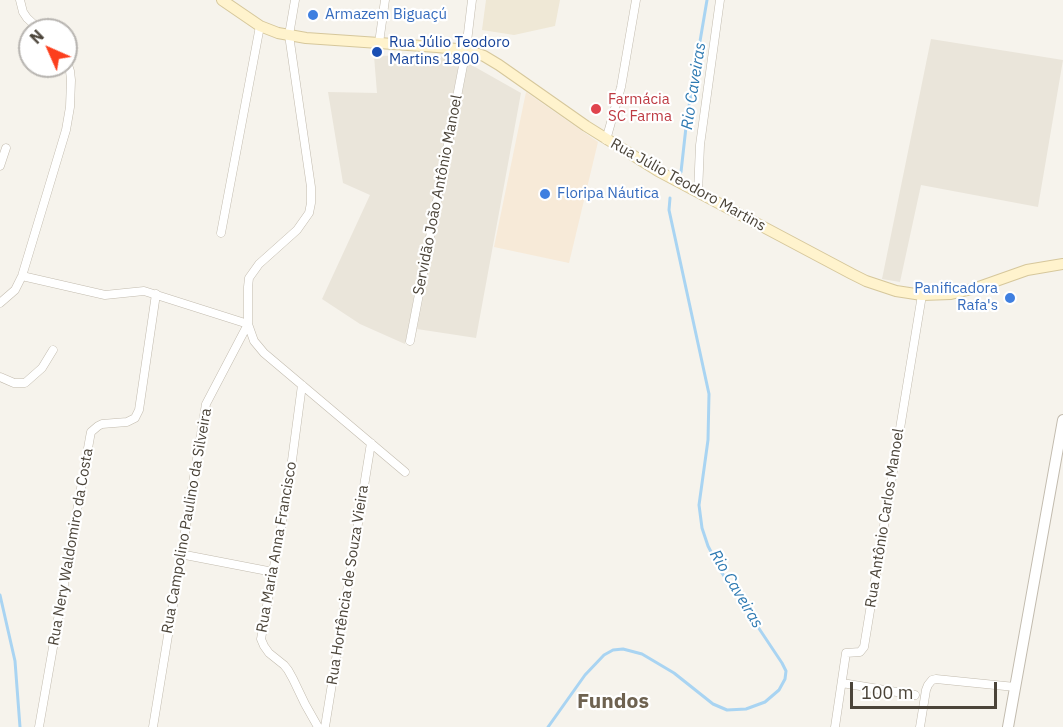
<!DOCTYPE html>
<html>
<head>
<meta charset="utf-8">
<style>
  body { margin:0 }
  #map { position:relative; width:1063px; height:727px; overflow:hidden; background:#f6f3ec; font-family:"IBM Plex Sans",sans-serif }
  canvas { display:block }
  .north { position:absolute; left:18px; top:18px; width:60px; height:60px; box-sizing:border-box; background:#fff; border:2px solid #b7b4b0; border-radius:50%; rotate:315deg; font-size:16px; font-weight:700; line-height:24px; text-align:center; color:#4b4439 }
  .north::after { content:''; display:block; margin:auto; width:21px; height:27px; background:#fc3f1d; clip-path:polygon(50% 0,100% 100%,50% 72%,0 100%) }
  .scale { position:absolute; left:850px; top:682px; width:147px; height:27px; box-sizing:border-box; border:3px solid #4b4439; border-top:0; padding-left:8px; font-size:18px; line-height:21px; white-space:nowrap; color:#4b4439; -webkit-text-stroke:4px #fff; paint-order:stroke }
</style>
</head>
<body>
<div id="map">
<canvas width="1063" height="727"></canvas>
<div class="north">N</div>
<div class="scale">100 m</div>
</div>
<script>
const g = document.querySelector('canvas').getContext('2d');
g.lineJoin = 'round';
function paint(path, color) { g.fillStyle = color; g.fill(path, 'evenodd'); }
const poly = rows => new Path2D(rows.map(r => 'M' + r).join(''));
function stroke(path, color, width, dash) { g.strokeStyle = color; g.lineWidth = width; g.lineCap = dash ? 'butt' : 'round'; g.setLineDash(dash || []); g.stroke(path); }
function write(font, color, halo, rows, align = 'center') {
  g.font = font + ' "IBM Plex Sans",sans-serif'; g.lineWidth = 4.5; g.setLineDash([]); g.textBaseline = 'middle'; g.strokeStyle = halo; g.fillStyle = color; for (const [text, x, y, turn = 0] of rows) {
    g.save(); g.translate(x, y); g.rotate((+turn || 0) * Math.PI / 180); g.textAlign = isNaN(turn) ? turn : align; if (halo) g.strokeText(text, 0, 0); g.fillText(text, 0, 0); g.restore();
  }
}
const residential = poly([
  [931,39,1063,60,1038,207,921,185,900,282,882,279],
  [426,55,460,58,405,344,360,324,322,299,370,195,343,183,328,92,377,93,374,56],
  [468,63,521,93,476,338,417,329]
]);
const commercial = poly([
  [526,92,598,142,569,263,494,247]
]);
const education = poly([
  [486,0,560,0,555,26,514,35,482,30]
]);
const stream = poly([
  [681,172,687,118,707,0],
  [0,595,15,661,20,727],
  [548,727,585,675,604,655,613,650,623,649,642,654,674,673,713,704,727,710,746,709,765,702,779,690,785,679,786,671,782,663,722,573,708,546,702,528,699,505,708,440,709,394,669,210,670,198]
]);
const minor = poly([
  [20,0,23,12,27,18,40,30],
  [295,0,289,35,311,187,311,203,309,213,297,230,259,264,249,278,248,287,248,324,254,341,264,353,405,472],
  [379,43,385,0],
  [606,140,621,87,636,0],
  [0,166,6,148],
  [698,193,700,145,720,0],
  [221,233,260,26],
  [22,276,105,295,144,291,248,324,206,404,153,727],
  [0,303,15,290,22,276,66,130,70,107,71,80,70,71,66,59],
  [410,341,466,50,472,0],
  [0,377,14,383,25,383,42,368,53,350],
  [302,385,289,483,261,639,264,646,269,653,284,665,288,670,293,679,305,704,318,727],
  [180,554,273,572],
  [842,683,915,695],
  [39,727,90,437,91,432,98,426,102,424,127,422,135,418,139,410,156,294],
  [325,727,371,443],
  [835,727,846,653,860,652,864,647,922,295],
  [920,727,926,690,928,685,932,680,936,679,1015,687]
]);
const tertiary = poly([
  [1008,727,1063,420]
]);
const secondary = poly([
  [222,0,260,26,278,33,306,38,437,47,466,50,484,56,499,65,586,126,658,171,852,274,866,281,896,291,922,295,951,294,976,288,1027,270,1063,264]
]);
const markers = [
  [313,15,6,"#3f7fe0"],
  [377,52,6,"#1a4fb4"],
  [596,109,6,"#e0444e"],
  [545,194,6,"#3f7fe0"],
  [1010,298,6,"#3f7fe0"]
];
const shopNames = [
  ["Armazem Biguaçú",325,15],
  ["Floripa Náutica",557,194],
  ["Panificadora",998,289,"right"],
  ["Rafa's",998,306,"right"]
];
const transitNames = [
  ["Rua Júlio Teodoro",389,43],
  ["Martins 1800",389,60]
];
const healthNames = [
  ["Farmácia",608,100],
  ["SC Farma",608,117]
];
const streetNames = [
  ["Rua Júlio Teodoro Martins",688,185,29],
  ["Servidão João Antônio Manoel",438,195,-79],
  ["Rua Antônio Carlos Manoel",885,518,-81],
  ["Rua Campolino Paulino da Silveira",187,521,-80],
  ["Rua Nery Waldomiro da Costa",71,547,-80],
  ["Rua Maria Anna Francisco",277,547,-80],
  ["Rua Hortência de Souza Vieira",348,585,-81]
];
const waterNames = [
  ["Rio Caveiras",694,86,-81],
  ["Rio Caveiras",736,589,59]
];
const districtNames = [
  ["Fundos",613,702]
];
paint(residential, '#eae5da');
paint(commercial, '#f7ead8');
paint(education, '#efe8d6');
stroke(stream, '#a9d4f2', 3);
stroke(minor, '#c2bbae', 9);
stroke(tertiary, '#c2bbae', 12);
stroke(secondary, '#d6c79b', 12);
stroke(minor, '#fff', 8);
stroke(tertiary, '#fff', 10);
stroke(secondary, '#fff3cd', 10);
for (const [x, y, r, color] of markers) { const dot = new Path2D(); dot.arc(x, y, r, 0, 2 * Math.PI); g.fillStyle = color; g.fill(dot); stroke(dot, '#fff', 2); }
write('15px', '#366cbe', '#fff', shopNames, 'left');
write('15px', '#164399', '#fff', transitNames, 'left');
write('15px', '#be3a42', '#fff', healthNames, 'left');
write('15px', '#4b4439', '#fff', streetNames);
write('italic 16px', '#2e7ab2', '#fff', waterNames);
write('bold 21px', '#6e6250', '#fff', districtNames);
</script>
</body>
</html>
